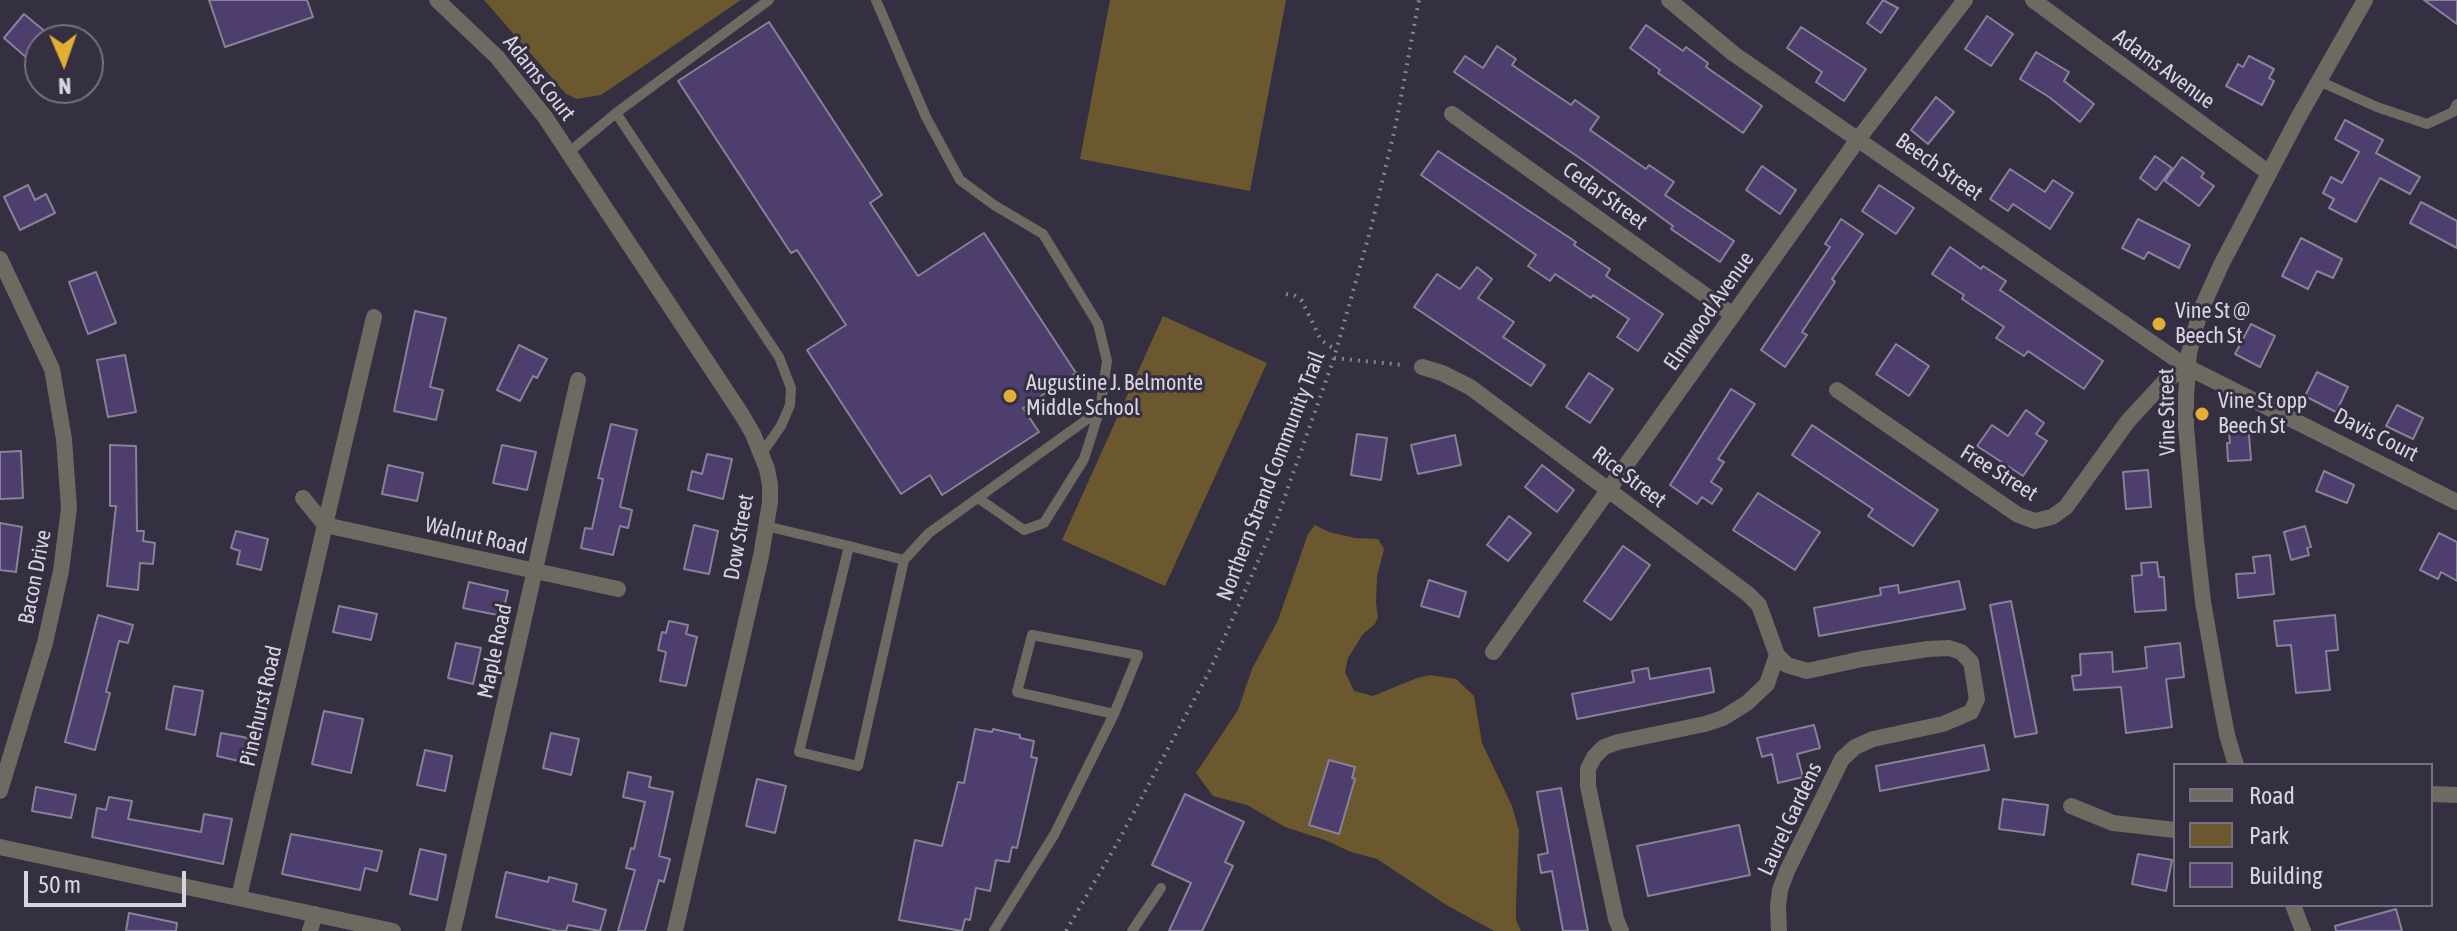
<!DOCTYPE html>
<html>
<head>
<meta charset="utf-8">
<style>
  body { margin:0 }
  #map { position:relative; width:2457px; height:931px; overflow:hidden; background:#342f41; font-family:"Asap Condensed",sans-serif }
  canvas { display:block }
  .legend { position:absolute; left:2173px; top:763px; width:260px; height:144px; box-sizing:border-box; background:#342f41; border:2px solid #767181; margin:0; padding:10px 14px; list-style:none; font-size:24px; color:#d8d5e1 }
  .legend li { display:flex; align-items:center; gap:16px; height:40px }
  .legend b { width:40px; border:2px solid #767181 }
  .north { position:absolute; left:24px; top:24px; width:80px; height:80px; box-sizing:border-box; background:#342f41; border:2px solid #767181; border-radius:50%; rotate:178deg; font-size:22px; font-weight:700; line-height:32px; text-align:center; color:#d8d5e1 }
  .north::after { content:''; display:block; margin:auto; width:28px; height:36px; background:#e2af34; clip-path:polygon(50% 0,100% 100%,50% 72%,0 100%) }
  .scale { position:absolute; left:24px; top:871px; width:162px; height:36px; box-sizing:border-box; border:4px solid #d8d5e1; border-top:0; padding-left:10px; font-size:24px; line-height:28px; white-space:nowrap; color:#d8d5e1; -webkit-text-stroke:6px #342f41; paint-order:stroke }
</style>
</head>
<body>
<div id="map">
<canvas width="2457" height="931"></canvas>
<ul class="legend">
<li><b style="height:10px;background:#6e6961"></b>Road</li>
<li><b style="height:22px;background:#6c582e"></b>Park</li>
<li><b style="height:22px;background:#4d3e6e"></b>Building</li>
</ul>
<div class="north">N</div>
<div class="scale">50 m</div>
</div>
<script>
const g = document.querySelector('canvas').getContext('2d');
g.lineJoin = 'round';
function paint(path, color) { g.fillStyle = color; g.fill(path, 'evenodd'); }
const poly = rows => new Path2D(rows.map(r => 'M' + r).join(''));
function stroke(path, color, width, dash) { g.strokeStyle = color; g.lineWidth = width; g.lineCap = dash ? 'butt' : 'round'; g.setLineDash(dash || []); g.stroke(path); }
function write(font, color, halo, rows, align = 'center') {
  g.font = font + ' "Asap Condensed",sans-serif'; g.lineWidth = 6; g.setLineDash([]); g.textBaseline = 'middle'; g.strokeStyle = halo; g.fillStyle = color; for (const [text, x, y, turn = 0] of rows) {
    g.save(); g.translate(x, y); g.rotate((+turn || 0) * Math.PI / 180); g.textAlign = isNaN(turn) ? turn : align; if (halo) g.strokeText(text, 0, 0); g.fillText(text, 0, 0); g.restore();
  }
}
const green = poly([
  [484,0,741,0,601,95,577,99,566,94],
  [1110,0,1286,0,1250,191,1080,159],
  [1163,316,1267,363,1165,586,1062,540],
  [1315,525,1329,532,1355,538,1378,539,1384,549,1377,577,1376,603,1378,617,1375,624,1363,634,1348,658,1345,672,1354,691,1373,696,1417,678,1430,675,1456,679,1474,696,1482,743,1512,806,1519,831,1516,906,1516,920,1521,931,1494,931,1448,906,1377,859,1351,852,1325,840,1285,827,1247,805,1213,796,1196,773,1238,710,1252,669,1278,620,1308,534]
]);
const building = poly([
  [209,0,307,0,313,17,225,47,209,0],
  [1883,0,1898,8,1881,33,1867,23,1883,0],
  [2424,0,2457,0,2457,24,2424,0],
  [24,14,48,34,43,40,40,40,40,44,27,58,4,38,24,14],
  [1987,16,2013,34,1991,66,1965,49,1987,16],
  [769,22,882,195,870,203,918,276,984,233,1076,373,1023,408,1039,432,942,495,930,475,901,494,807,350,846,325,797,250,791,253,678,81,769,22],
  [1646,25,1683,51,1686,47,1708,63,1706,67,1762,106,1743,133,1658,73,1660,70,1630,48,1646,25],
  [1801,27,1866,69,1844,101,1816,82,1822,72,1787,48,1801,27],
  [1497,46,1516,59,1512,65,1571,105,1575,100,1599,117,1590,130,1646,169,1649,165,1674,182,1665,195,1734,241,1720,262,1671,229,1673,226,1587,163,1454,72,1465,56,1483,68,1497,46],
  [2036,52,2069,72,2064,81,2094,104,2080,122,2049,97,2020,79,2036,52],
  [2249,56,2274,69,2269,78,2274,81,2262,105,2226,86,2238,64,2243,67,2249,56],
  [1936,97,1954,112,1928,144,1911,130,1936,97],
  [2345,120,2383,140,2376,153,2420,177,2410,194,2380,178,2356,222,2329,208,2334,199,2323,193,2331,177,2342,183,2359,152,2335,139,2345,120],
  [1438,151,1576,242,1574,245,1610,269,1606,276,1663,314,1638,351,1617,337,1629,319,1593,295,1591,298,1555,274,1550,281,1528,266,1536,255,1421,175,1438,151],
  [2155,156,2172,168,2156,190,2140,178,2155,156],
  [2182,157,2204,173,2201,177,2214,186,2199,206,2165,181,2182,157],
  [1762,166,1796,190,1780,214,1746,190,1762,166],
  [2010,169,2045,192,2053,180,2073,193,2050,229,2013,204,2008,211,1990,199,2010,169],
  [28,185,35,200,46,194,55,213,20,230,4,197,28,185],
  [1879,185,1914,208,1896,234,1862,211,1879,185],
  [2421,202,2457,221,2457,248,2410,223,2421,202],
  [1841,219,1863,234,1832,279,1835,282,1802,332,1807,335,1785,367,1761,350,1830,247,1825,244,1841,219],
  [2138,219,2190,245,2179,268,2148,252,2144,259,2122,248,2138,219],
  [2301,238,2342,259,2333,278,2317,271,2308,289,2282,276,2301,238],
  [1950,247,1981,269,1983,266,2006,281,2000,290,2103,361,2084,389,2028,351,2024,356,1996,338,2004,327,1962,299,1964,295,1932,274,1950,247],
  [1477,267,1492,279,1478,298,1514,322,1503,337,1545,365,1531,386,1414,307,1437,274,1460,289,1477,267],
  [96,272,116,323,88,334,69,282,96,272],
  [415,311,446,318,430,387,443,390,436,420,394,411,415,311],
  [2251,324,2275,336,2260,367,2235,354,2251,324],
  [1896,344,1929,366,1909,396,1876,374,1896,344],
  [519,345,547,359,537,378,533,376,520,401,497,390,519,345],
  [125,355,136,412,108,417,97,360,125,355],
  [2317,372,2348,387,2336,412,2305,396,2317,372],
  [1589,373,1613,389,1590,423,1566,407,1589,373],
  [1731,389,1755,404,1718,459,1724,462,1711,482,1722,489,1712,504,1702,497,1697,504,1670,485,1731,389],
  [2397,405,2423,418,2413,439,2386,426,2397,405],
  [2026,410,2044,423,2036,434,2047,441,2023,476,1977,446,1992,425,2008,436,2026,410],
  [2248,422,2251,460,2228,461,2227,443,2230,443,2228,423,2248,422],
  [611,424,637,430,620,507,632,510,628,528,620,526,613,555,581,548,585,528,592,529,603,479,598,478,611,424],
  [1812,425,1938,510,1913,546,1868,516,1873,509,1792,455,1812,425],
  [1357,434,1387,438,1381,480,1351,475,1357,434],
  [1455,435,1461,465,1418,474,1411,445,1455,435],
  [110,445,136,446,137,531,144,531,143,541,155,543,153,564,140,563,138,590,107,586,116,506,110,506,110,445],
  [502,445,536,452,527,490,493,483,502,445],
  [21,451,23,498,0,499,0,452,21,451],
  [707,454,732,459,723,499,688,490,692,471,702,474,707,454],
  [388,465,423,473,417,501,382,494,388,465],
  [1542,465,1574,490,1557,512,1525,487,1542,465],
  [2148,470,2151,507,2126,509,2123,472,2148,470],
  [2324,471,2354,485,2347,503,2316,491,2324,471],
  [1758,493,1820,532,1795,570,1733,530,1758,493],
  [1509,516,1531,533,1508,561,1487,545,1509,516],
  [0,523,22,527,16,572,0,570,0,523],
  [694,525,718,531,709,574,684,569,694,525],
  [2305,526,2311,547,2307,548,2309,555,2291,560,2284,532,2305,526],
  [236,531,268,539,261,570,237,564,240,551,231,548,236,531],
  [2439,533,2457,542,2457,581,2441,572,2438,579,2420,570,2439,533],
  [1623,546,1650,565,1611,620,1584,601,1623,546],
  [2270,555,2274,594,2238,598,2236,574,2255,573,2253,557,2270,555],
  [2157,562,2159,577,2164,577,2166,610,2135,612,2132,576,2142,575,2141,563,2157,562],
  [1429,580,1466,592,1459,617,1421,606,1429,580],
  [1959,581,1965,609,1819,636,1814,608,1881,595,1880,588,1898,585,1899,593,1959,581],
  [469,582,508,591,502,616,463,608,469,582],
  [2011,601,2037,733,2015,737,1990,605,2011,601],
  [339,606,377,614,371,640,333,632,339,606],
  [98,615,133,625,128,643,119,641,106,692,110,693,95,750,65,742,98,615],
  [2335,615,2338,650,2326,651,2330,690,2296,693,2291,645,2277,646,2274,621,2335,615],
  [669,621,688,625,686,634,697,637,686,686,660,681,666,652,658,650,662,632,666,633,669,621],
  [456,643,481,648,473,684,448,678,456,643],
  [2180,643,2184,677,2166,679,2172,727,2126,733,2121,687,2074,690,2072,676,2081,675,2080,654,2112,652,2113,672,2147,668,2145,647,2180,643],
  [1648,668,1650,679,1710,668,1714,692,1577,719,1572,694,1634,682,1632,671,1648,668],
  [174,686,203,691,195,735,166,729,174,686],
  [324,711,363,719,351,773,312,764,324,711],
  [1814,725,1820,748,1797,754,1803,777,1778,783,1772,754,1762,757,1757,738,1814,725],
  [975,729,992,732,993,729,1020,735,1020,738,1034,741,1031,757,1037,758,1017,848,1012,847,1009,862,996,860,990,891,976,888,970,920,965,919,962,931,899,920,915,840,942,846,958,782,964,783,975,729],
  [221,733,248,738,243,762,217,756,221,733],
  [551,733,579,739,571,775,543,768,551,733],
  [1984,745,1989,770,1880,791,1876,766,1984,745],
  [425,750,452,756,445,791,417,785,425,750],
  [1329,760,1355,767,1352,778,1355,779,1339,834,1309,825,1329,760],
  [628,772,651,777,649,787,673,792,659,856,670,859,664,882,659,880,645,931,618,931,635,870,626,868,631,848,634,849,645,802,623,797,628,772],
  [757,779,786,786,775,833,746,826,757,779],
  [36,787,76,795,71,818,32,811,36,787],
  [1561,788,1588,931,1563,931,1552,871,1541,873,1538,855,1548,853,1537,792,1561,788],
  [1185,794,1244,822,1225,862,1233,866,1202,931,1169,931,1191,883,1152,865,1185,794],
  [109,797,132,801,128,819,201,832,204,814,232,819,223,864,92,837,97,808,106,810,109,797],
  [2003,799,2048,805,2044,835,1999,829,2003,799],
  [1739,825,1750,875,1648,896,1637,846,1739,825],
  [291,834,382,851,377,871,365,868,360,890,282,874,291,834],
  [420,849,446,855,437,900,410,894,420,849],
  [2138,854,2172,860,2166,891,2132,884,2138,854],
  [506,872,548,882,549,877,577,884,573,901,606,910,600,931,568,925,566,931,558,931,496,917,506,872],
  [2396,909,2402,931,2336,931,2335,926,2396,909],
  [129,913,177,923,176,931,126,931,129,913]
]);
const path = poly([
  [1286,294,1295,296,1302,301,1321,340,1336,350],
  [1334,358,1403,365],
  [1066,931,1119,840,1210,670,1278,516,1334,358,1371,228,1396,124,1419,0]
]);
const service = poly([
  [876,0,926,117,960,180,994,205,1043,234,1098,324,1107,361,1100,410,929,533,904,560],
  [2319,81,2377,107,2427,124,2453,112,2457,104],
  [616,113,779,357,791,388,790,405,781,426,762,453],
  [568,153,616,113,769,0],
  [978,498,1024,530,1044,523,1084,459,1099,412],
  [766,526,849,546,904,560,858,766,799,752,849,546],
  [994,931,1054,835,1114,714,1138,655,1032,635,1017,692,1114,714],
  [1132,931,1161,888]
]);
const minor = poly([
  [437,0,497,57,545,117,742,415,753,434,767,469,770,485,770,502,761,556,675,931],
  [1669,0,1734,54,2187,367,2457,502],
  [2033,0,2269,173],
  [1452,114,1733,315],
  [0,259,52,369,64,439,69,508,61,571,45,643,0,791],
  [374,317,325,525,618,589],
  [1422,367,1442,373,1470,387,1748,594,1759,605,1777,655,1787,665,1807,671,1862,659,1928,649,1949,648,1961,652,1971,662,1977,699,1971,712,1943,724,1873,739,1855,747,1842,759,1787,871,1780,890,1778,906,1779,931],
  [1837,390,2018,515,2035,521,2052,517,2066,507,2128,421,2165,381,2187,367],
  [1493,652,1859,138,1965,0],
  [2431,794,2457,795],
  [2071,806,2113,823,2175,830],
  [0,847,393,931],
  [239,897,325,525,303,498],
  [310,931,315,914],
  [453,931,578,380],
  [1621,931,1616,919,1588,786,1588,769,1594,757,1604,747,1618,742,1705,724,1723,718,1747,703,1767,684,1777,655]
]);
const tertiary = poly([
  [2236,765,2227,735,2219,693,2203,602,2196,540,2186,427,2186,397,2189,353,2200,312,2221,265,2298,118,2365,0],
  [2293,905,2303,931]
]);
const markers = [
  [2159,324,8,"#e2af34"],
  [1010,396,8,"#e2af34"],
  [2202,414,8,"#e2af34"]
];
const streetNames = [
  ["Adams Avenue",2164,69,36],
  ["Adams Court",539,78,52],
  ["Beech Street",1939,167,35],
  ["Cedar Street",1605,196,36],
  ["Elmwood Avenue",1709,311,-55],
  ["Vine Street",2167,412,-91],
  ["Davis Court",2376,435,27],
  ["Free Street",1999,473,32],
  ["Northern Strand Community Trail",1271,476,-69],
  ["Rice Street",1629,477,37],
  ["Walnut Road",476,536,13],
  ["Dow Street",739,537,-80],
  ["Bacon Drive",35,577,-79],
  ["Maple Road",495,651,-78],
  ["Pinehurst Road",261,706,-77],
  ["Laurel Gardens",1790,819,-65]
];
const poiNames = [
  ["Vine St @",2175,311],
  ["Beech St",2175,336],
  ["Augustine J. Belmonte",1026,383],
  ["Middle School",1026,408],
  ["Vine St opp",2218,401],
  ["Beech St",2218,426]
];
paint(green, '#6c582e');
paint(building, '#4d3e6e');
stroke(building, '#878297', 2);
stroke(path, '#878392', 4, [2, 6]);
stroke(service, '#6e6961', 10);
stroke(minor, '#6e6961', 16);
stroke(tertiary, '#6e6961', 16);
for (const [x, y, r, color] of markers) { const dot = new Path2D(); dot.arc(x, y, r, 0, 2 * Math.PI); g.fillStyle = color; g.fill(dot); stroke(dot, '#342f41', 3); }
write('22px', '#d8d5e1', '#342f41', streetNames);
write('22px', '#d8d5e1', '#342f41', poiNames, 'left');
</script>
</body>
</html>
